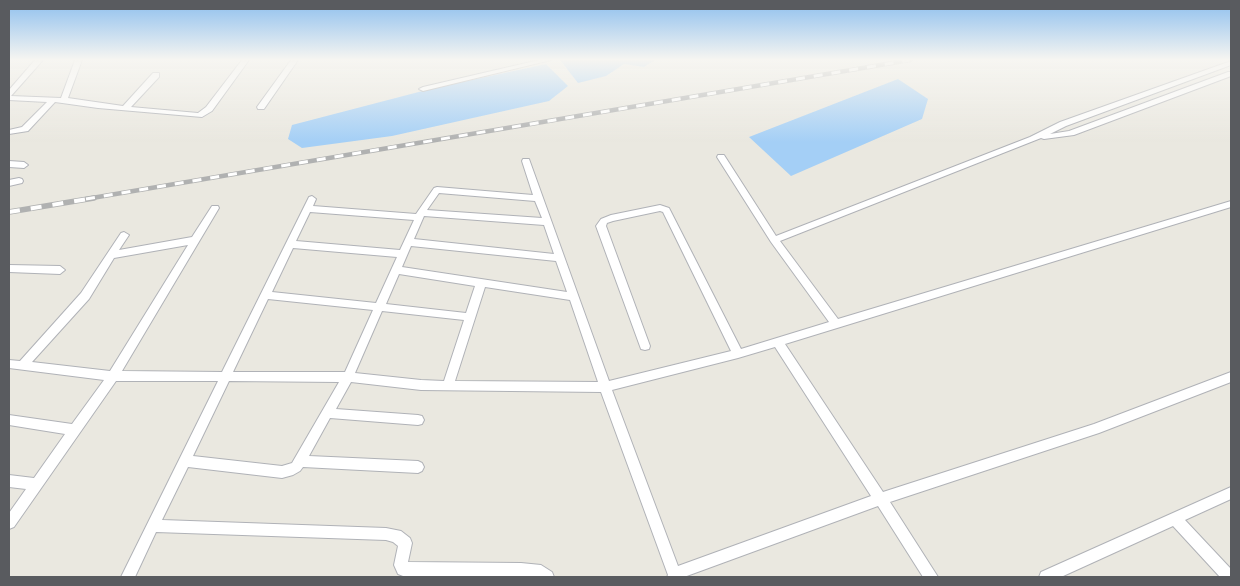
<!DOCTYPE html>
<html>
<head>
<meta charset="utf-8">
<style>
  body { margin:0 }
  #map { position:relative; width:1240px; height:586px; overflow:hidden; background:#eae8e0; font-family:"PT Sans Narrow",sans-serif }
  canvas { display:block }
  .frame { position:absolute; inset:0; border:10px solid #595b5f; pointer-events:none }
</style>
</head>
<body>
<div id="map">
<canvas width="1240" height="586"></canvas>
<div class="frame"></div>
</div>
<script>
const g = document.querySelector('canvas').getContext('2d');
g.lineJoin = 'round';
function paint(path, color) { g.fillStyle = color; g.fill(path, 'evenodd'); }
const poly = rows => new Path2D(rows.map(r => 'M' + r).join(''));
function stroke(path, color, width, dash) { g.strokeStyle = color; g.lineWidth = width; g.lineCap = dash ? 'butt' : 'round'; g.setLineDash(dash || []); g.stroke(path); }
const water = poly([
  [560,60,655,60,644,67,624,64,606,76,578,83],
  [546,64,568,86,549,101,392,136,302,148,288,139,292,125,434,88],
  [898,79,928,99,922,119,791,176,749,137]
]);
const street = poly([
  [35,60,43,60,11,96,61,98,75,60,82,60,68,98,123,106,153,73,159,73,159,77,131,107,198,113,206,107,242,60,249,60,212,111,202,117,98,108,55,102,28,131,9,134,9,130,22,127,47,102,9,100,9,90,35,60],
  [291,60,298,60,264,109,258,109,257,107,291,60],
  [539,60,551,60,423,91,419,89,423,87,539,60],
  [1231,61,1231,65,1066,126,1050,134,1069,131,1228,72,1231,72,1231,76,1074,135,1044,139,1041,138,780,241,838,319,1231,201,1231,207,785,344,883,492,1094,424,1231,372,1231,382,1099,433,890,502,938,577,923,577,878,506,684,577,667,577,668,575,601,392,421,390,351,382,336,409,418,415,422,416,424,420,422,424,418,425,330,418,309,456,418,461,422,463,424,467,422,471,418,473,303,467,300,471,293,475,282,478,188,467,162,520,386,528,401,531,410,538,412,543,408,562,521,563,541,565,552,572,554,577,403,576,398,574,394,565,398,546,393,542,386,540,156,532,135,577,121,577,218,381,116,381,14,527,9,529,9,513,26,489,9,487,9,475,34,478,65,434,9,425,9,415,72,424,104,380,9,368,9,360,20,361,81,293,121,233,124,232,129,235,119,250,192,237,212,206,218,206,219,208,122,371,222,372,309,197,312,196,316,199,313,206,416,214,434,188,437,187,533,195,522,161,523,159,529,159,609,381,731,351,663,212,660,211,613,221,607,223,606,226,650,346,649,349,645,350,641,349,596,226,601,219,611,215,660,205,669,208,741,349,829,322,771,242,717,157,718,155,724,155,776,236,1030,137,1060,122,1231,61],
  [439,193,535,201,542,218,427,210,439,193],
  [310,212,414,220,400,250,296,241,310,212],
  [424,216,544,225,554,254,414,239,424,216],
  [188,245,110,371,32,362,89,299,114,258,188,245],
  [411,246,556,261,567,292,402,267,411,246],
  [293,248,397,257,376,303,272,292,293,248],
  [399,274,475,286,466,313,386,304,399,274],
  [485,287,570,300,598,382,455,381,485,287],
  [268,299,373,310,345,372,233,372,268,299],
  [382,311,464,320,444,381,421,380,355,373,382,311],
  [775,347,871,496,678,566,612,390,738,358,775,347],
  [229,381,339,382,292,463,282,466,193,456,229,381],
  [9,161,24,162,28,165,24,168,9,167,9,161],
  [19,178,22,179,23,181,22,183,9,186,9,180,19,178],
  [9,265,60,266,65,270,60,274,9,272,9,265],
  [1231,487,1231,499,1185,520,1231,569,1231,577,1220,577,1173,526,1061,577,1039,577,1041,572,1231,487]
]);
const railFar1 = poly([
  [86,199,910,60]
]);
const rail = poly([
  [9,212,94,198]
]);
paint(water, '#a4cff6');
stroke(street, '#b0b2b7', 2);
paint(street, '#fff');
stroke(railFar1, '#b0b1b1', 4.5);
stroke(rail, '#b0b1b1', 5.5);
stroke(railFar1, '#fff', 3, [9]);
stroke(rail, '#fff', 4, [11]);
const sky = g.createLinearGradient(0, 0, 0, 142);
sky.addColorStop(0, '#8dbfee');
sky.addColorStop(0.42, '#f6f5f1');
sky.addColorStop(1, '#f6f5f100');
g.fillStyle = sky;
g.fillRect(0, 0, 1240, 142);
</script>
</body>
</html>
